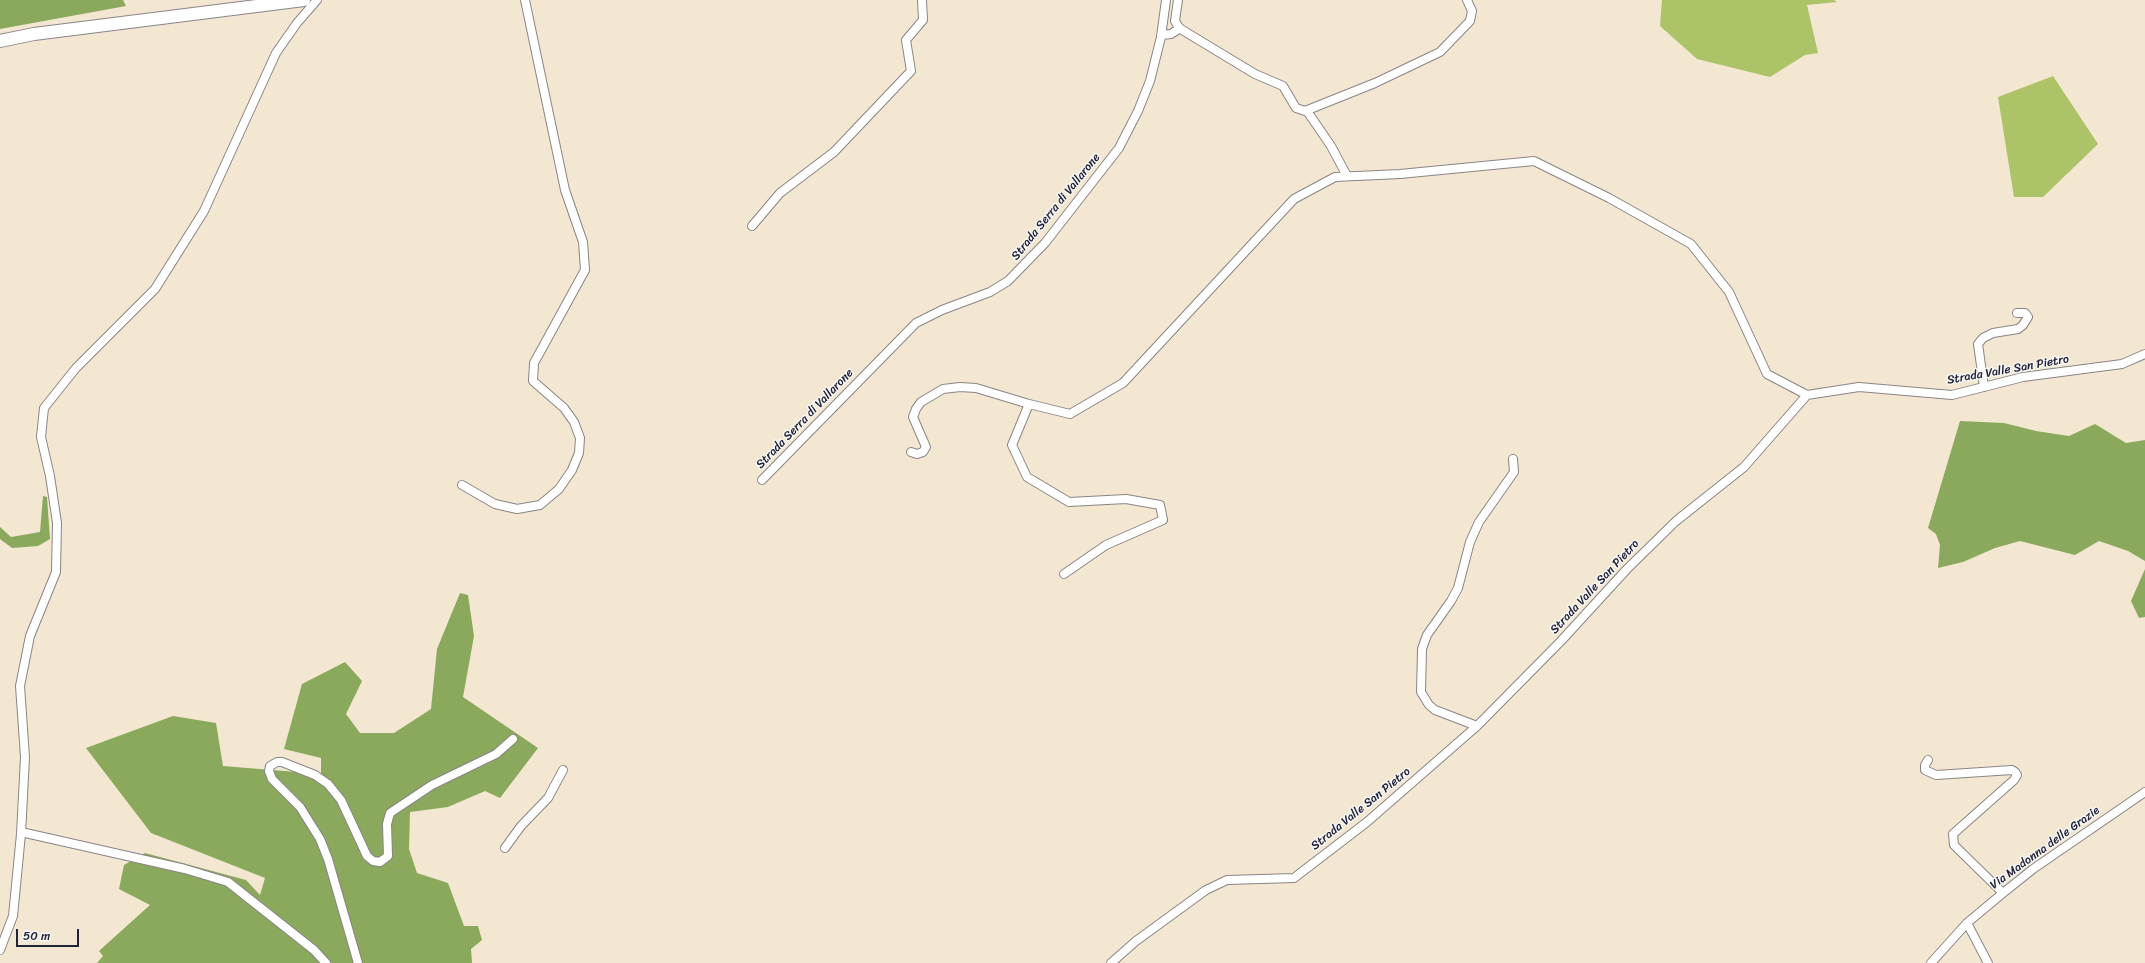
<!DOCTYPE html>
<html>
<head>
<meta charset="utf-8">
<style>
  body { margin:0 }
  #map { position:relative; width:2145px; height:963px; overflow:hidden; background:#f3e7d2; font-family:Sriracha,sans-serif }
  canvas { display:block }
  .scale { position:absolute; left:16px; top:929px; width:63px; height:18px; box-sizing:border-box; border:2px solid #22223b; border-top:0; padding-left:5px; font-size:12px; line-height:14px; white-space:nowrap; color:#22223b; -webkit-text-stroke:3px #f6f6f2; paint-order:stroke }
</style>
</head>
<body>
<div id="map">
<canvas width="2145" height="963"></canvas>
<div class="scale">50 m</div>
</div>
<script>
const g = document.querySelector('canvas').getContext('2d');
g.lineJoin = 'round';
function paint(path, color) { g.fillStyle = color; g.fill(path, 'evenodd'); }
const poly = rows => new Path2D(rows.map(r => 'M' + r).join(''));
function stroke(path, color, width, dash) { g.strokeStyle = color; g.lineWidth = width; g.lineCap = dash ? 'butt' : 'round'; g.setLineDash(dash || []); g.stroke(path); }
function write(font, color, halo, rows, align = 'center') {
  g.font = font + ' Sriracha,sans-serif'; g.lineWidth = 3; g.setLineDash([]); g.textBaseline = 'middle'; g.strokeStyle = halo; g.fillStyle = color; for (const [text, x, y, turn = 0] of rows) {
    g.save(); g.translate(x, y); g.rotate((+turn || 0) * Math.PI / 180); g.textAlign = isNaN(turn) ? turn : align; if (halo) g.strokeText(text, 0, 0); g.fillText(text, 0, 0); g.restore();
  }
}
const green = poly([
  [1662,0,1834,0,1837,2,1807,5,1818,53,1805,55,1770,77,1697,59,1660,26],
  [2053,76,2098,144,2043,197,2014,197,1998,97]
]);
const forest = poly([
  [0,0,123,0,126,6,0,29],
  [1960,421,2004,423,2036,431,2069,436,2095,424,2126,443,2145,440,2145,561,2128,551,2099,541,2075,555,2020,541,1995,548,1963,562,1938,568,1940,545,1936,534,1928,528],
  [43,496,47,497,50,539,38,546,12,548,0,539,0,527,11,537,40,532],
  [2145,569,2145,617,2139,618,2131,601],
  [460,593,468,595,474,636,463,697,538,748,500,798,485,791,448,807,410,812,409,849,417,873,448,883,464,926,478,926,482,940,471,949,472,963,97,963,103,956,99,951,150,905,119,889,124,865,145,853,246,880,260,895,265,878,151,833,86,748,173,716,216,723,223,766,321,774,321,758,284,749,302,684,345,662,362,681,346,714,360,733,394,733,431,709,437,649]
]);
const street = poly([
  [1178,0,1175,21,1179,28,1255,74,1283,86,1296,108,1305,111,1375,83,1440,52,1470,21,1472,11,1467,0],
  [1161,35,1171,34,1180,28],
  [1307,111,1331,146,1347,176],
  [752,226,780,193,834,152,911,71,906,40,923,20,922,0],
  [1984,387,1978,344,1983,338,1993,333,2018,329,2023,325,2028,317,2025,313,2017,313],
  [1029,404,1012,445,1027,477,1069,502,1126,499,1160,505,1163,520,1106,545,1064,574],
  [911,452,917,454,923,452,926,447,913,417,916,409,921,402,943,389,960,387,976,388,1029,404,1070,414,1123,383,1294,199,1335,177,1400,174,1534,161,1609,198,1691,244,1729,292,1767,374,1807,395],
  [762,480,916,323,942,310,990,292,1008,281,1045,243,1119,148,1138,111,1150,81,1161,37,1166,0],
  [462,485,495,504,517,509,540,505,559,489,572,470,579,453,580,438,574,422,564,408,533,381,534,363,585,270,583,242,565,190,525,0],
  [1477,726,1435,710,1429,705,1421,692,1422,649,1427,635,1451,601,1458,588,1470,542,1479,522,1514,472,1513,459],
  [1928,760,1925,765,1925,770,1936,775,2012,770,2015,772,2017,775,2014,780,1953,834,1954,845,2003,893],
  [21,832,185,869,228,882,314,950,326,963],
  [505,848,521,826,548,798,563,770],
  [1967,923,1988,963],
  [0,950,13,916,21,834,25,757,20,686,30,636,56,572,57,523,50,476,41,437,44,408,76,368,155,289,204,211,276,53,297,23,317,0],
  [358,963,328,859,320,839,300,807,272,779,269,771,270,766,277,762,282,762,315,775,328,784,341,800,367,856,373,861,380,862,388,856,387,824,390,813,432,785,496,754,513,739],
  [1111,963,1136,941,1206,890,1227,880,1294,878,1367,822,1477,726,1561,641,1627,569,1676,521,1744,467,1807,395,1859,387,1952,395,2023,377,2122,364,2145,354],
  [1931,963,1967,923,2003,893,2033,869,2145,792]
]);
const secondary = poly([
  [0,41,34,34,304,0]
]);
const streetNames = [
  ["Strada Serra di Vallarone",1056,207,-51],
  ["Strada Valle San Pietro",2008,370,-10],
  ["Strada Serra di Vallarone",805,419,-46],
  ["Strada Valle San Pietro",1595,587,-47],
  ["Strada Valle San Pietro",1361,809,-39],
  ["Via Madonna delle Grazie",2045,848,-36]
];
paint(green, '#adc368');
paint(forest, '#8aa95c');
stroke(street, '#8a8486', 10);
stroke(secondary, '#8a8486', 14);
stroke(street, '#fff', 8);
stroke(secondary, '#fff', 12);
write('12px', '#22223b', '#f6f6f2', streetNames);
</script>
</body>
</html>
